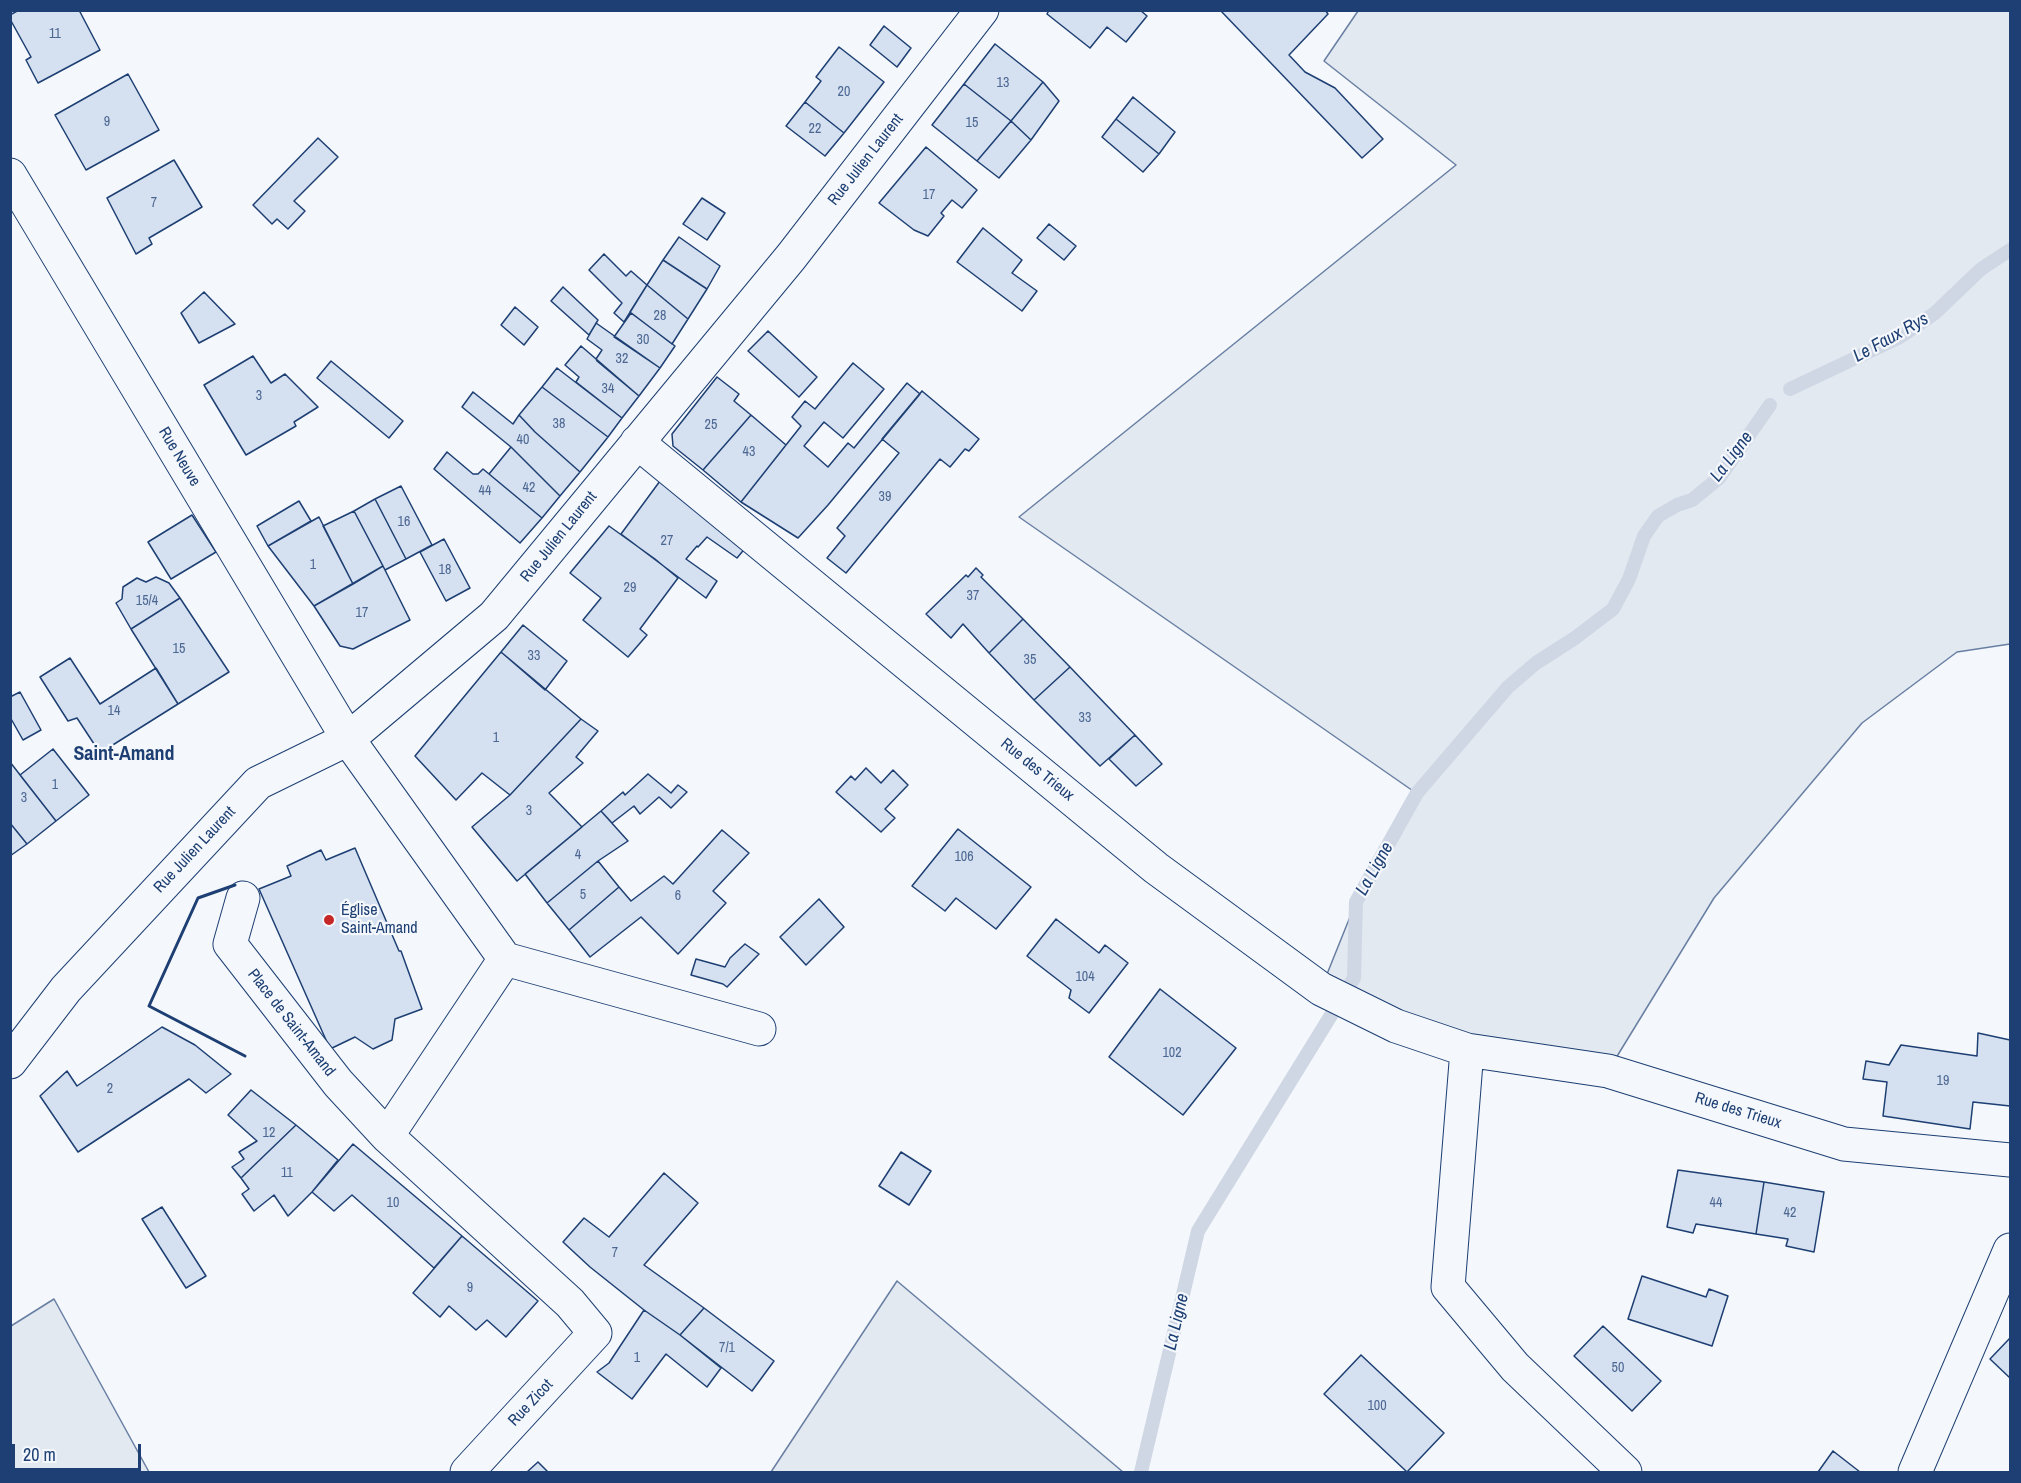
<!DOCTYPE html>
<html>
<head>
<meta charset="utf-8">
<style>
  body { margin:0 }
  #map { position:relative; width:2021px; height:1483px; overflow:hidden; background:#f4f7fb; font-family:"Archivo Narrow",sans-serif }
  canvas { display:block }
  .frame { position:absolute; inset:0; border:12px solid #1d3f73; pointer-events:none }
  .scale { position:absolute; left:12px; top:1444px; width:129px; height:27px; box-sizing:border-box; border:3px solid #1d3f73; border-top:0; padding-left:8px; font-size:18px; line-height:21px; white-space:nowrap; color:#1d3f73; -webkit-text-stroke:4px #f4f7fb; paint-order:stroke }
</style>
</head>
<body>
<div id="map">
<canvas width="2021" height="1483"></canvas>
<div class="frame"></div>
<div class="scale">20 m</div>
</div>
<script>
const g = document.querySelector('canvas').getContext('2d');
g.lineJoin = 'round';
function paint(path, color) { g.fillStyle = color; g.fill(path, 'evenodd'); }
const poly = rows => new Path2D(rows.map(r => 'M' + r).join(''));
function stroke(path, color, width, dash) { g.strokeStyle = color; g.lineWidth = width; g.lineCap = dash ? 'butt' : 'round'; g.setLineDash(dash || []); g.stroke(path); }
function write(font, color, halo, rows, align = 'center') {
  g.font = font + ' "Archivo Narrow",sans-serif'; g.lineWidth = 4.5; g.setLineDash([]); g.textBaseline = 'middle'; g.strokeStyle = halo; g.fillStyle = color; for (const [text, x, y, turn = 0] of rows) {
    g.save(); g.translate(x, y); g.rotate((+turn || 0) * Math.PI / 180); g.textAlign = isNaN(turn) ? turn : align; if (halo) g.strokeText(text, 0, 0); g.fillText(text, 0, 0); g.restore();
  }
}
const green = poly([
  [1358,11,2010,11,2010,644,1957,652,1862,723,1714,898,1608,1071,1467,1050,1321,989,1356,902,1416,793,1019,517,1456,165,1324,61,1358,11],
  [897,1281,1123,1472,771,1472,897,1281],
  [54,1299,149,1472,11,1472,11,1326,54,1299]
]);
const stream = poly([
  [1790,389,1900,337,1935,313,1981,269,2010,250],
  [1141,1472,1198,1231,1354,978,1356,902,1417,793,1508,687,1536,663,1575,638,1613,609,1629,579,1644,536,1658,516,1677,505,1692,500,1719,478,1770,405]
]);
const building = poly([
  [19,10,79,10,100,50,38,83,26,60,31,57,10,19,10,15,19,10],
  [1049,10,1140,10,1147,16,1126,42,1107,27,1090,48,1047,14,1049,10],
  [1220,10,1325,10,1328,14,1289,55,1305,72,1335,88,1383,139,1362,158,1220,10],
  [884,26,911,48,897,67,870,45,884,26],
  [995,44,1043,82,1011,121,964,84,995,44],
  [839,47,884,82,844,133,805,102,821,81,816,77,839,47],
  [128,74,159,130,86,170,55,115,128,74],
  [1043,82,1059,101,1031,140,1011,121,1043,82],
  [964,84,1011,121,977,161,932,125,964,84],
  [1133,97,1175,132,1159,154,1116,119,1133,97],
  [805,102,844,133,825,156,786,126,805,102],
  [1116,119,1159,154,1143,172,1102,137,1116,119],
  [1011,121,1031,140,999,178,977,161,1011,121],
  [318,138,338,157,294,201,305,211,288,229,277,219,272,224,253,205,318,138],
  [926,147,977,190,962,208,952,200,941,213,944,216,928,236,914,230,879,203,926,147],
  [174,160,202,207,149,238,152,244,136,254,107,198,174,160],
  [702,198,725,213,707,240,683,224,702,198],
  [1049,224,1076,246,1064,260,1037,238,1049,224],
  [983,228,1022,260,1012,273,1037,291,1022,311,957,262,983,228],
  [679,237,720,266,707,289,663,260,679,237],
  [604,254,626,276,631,271,647,285,624,322,614,313,622,303,589,270,604,254],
  [663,260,707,289,688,319,647,285,663,260],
  [647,285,688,319,672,344,630,312,647,285],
  [563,287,598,320,589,335,551,301,563,287],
  [204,292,235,324,199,343,181,313,204,292],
  [515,307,538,327,524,345,501,325,515,307],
  [631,313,675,346,660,368,614,337,631,313],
  [596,323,660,368,639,396,597,361,596,359,602,350,587,339,596,323],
  [768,331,817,377,799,397,748,351,768,331],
  [581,346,639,396,622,418,576,382,579,377,565,365,581,346],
  [253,356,271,383,285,374,318,407,294,422,296,426,246,455,204,385,253,356],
  [331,361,403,421,389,438,317,378,331,361],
  [853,363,884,389,843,438,824,422,804,446,828,467,848,443,854,448,907,383,920,394,828,505,798,538,741,502,801,426,792,417,805,401,815,409,853,363],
  [557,368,622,418,608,437,542,387,557,368],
  [717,377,739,394,734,401,751,415,703,470,673,446,672,434,717,377],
  [542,387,608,437,580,472,535,432,519,415,542,387],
  [922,391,979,439,969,451,965,449,950,467,940,459,846,573,827,558,845,536,837,528,899,453,882,439,922,391],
  [473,392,513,424,519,415,535,432,580,472,560,496,511,447,462,407,473,392],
  [751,415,786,445,741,502,703,470,751,415],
  [511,447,560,496,542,518,489,474,511,447],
  [447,452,473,474,478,474,483,469,542,518,520,543,434,469,447,452],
  [660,481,747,546,737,558,707,537,698,547,697,546,686,559,717,581,706,598,621,534,660,481],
  [401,486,432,545,406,559,375,499,401,486],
  [375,499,406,559,385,570,354,511,375,499],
  [299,501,311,521,268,546,257,526,299,501],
  [354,511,383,566,353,584,323,526,354,511],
  [192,515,216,552,171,579,148,542,192,515],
  [319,517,353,584,314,606,268,546,319,517],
  [609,526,655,559,678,578,640,629,647,635,628,657,583,620,601,598,570,573,609,526],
  [444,539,470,588,446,601,420,552,444,539],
  [383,566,410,620,353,649,340,646,314,606,383,566],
  [976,568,983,575,981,577,1023,619,989,653,963,624,951,638,926,614,966,575,968,577,976,568],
  [156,577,169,583,180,598,131,629,116,603,122,599,123,587,137,578,146,582,156,577],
  [180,598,229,672,178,704,131,629,180,598],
  [1023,619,1070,667,1034,700,989,653,1023,619],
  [523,625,567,661,545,690,501,652,523,625],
  [501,652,581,719,510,795,482,773,456,800,415,756,501,652],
  [70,658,100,704,156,668,178,704,100,753,77,718,68,721,40,677,70,658],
  [1070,667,1135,735,1100,766,1034,700,1070,667],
  [20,692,41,730,23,740,10,717,10,697,20,692],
  [581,719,598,731,576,757,583,763,549,793,582,827,517,881,472,827,510,795,581,719],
  [1135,735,1162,764,1136,786,1109,759,1135,735],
  [53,749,89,795,56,821,20,775,53,749],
  [10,762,56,821,27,844,10,823,10,762],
  [866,768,881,783,893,770,908,785,885,809,895,818,881,832,836,792,851,776,855,780,866,768],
  [648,774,671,793,678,785,687,792,671,808,659,797,640,814,634,806,612,823,601,811,623,792,625,795,648,774],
  [601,811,628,841,598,861,547,903,525,874,601,811],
  [10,823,27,844,10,856,10,823],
  [958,829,1031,887,996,929,956,898,945,911,912,886,958,829],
  [722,830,749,853,713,891,726,903,678,954,641,917,590,957,569,930,619,887,631,901,664,876,673,884,722,830],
  [355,848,399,951,401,951,422,1009,395,1019,392,1040,373,1049,355,1037,330,1049,259,889,291,876,287,866,321,850,326,860,355,848],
  [598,861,619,887,569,930,547,903,598,861],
  [819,899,844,927,806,965,780,937,819,899],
  [1056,919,1099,953,1105,945,1128,963,1089,1013,1069,998,1071,990,1027,956,1056,919],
  [745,944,759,954,727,987,723,984,691,975,696,959,725,967,730,958,745,944],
  [1160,989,1236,1048,1183,1115,1109,1057,1160,989],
  [162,1027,195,1045,231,1074,206,1093,189,1079,78,1152,40,1096,67,1071,77,1086,162,1027],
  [1978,1033,2010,1040,2010,1106,1973,1102,1970,1129,1883,1116,1887,1082,1863,1079,1866,1061,1889,1065,1901,1045,1977,1056,1978,1033],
  [251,1090,296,1125,241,1178,232,1167,244,1159,239,1152,257,1141,228,1115,251,1090],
  [296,1125,338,1160,312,1192,288,1216,274,1195,254,1211,242,1194,249,1189,241,1178,296,1125],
  [353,1144,462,1236,434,1268,352,1195,334,1211,312,1192,353,1144],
  [901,1152,931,1171,909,1205,879,1186,901,1152],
  [1678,1170,1764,1182,1756,1234,1696,1224,1693,1233,1667,1227,1678,1170],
  [664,1173,698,1203,644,1265,704,1308,680,1335,644,1310,590,1267,563,1242,584,1218,609,1237,664,1173],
  [1764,1182,1824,1192,1814,1252,1786,1246,1788,1239,1756,1234,1764,1182],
  [162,1207,206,1276,186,1288,142,1219,162,1207],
  [462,1236,538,1301,506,1337,487,1320,476,1330,449,1306,440,1317,413,1293,462,1236],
  [1642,1276,1706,1297,1709,1289,1728,1296,1712,1346,1628,1319,1642,1276],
  [704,1308,774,1361,752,1391,680,1335,704,1308],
  [644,1310,680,1335,721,1368,707,1387,666,1354,632,1399,597,1372,609,1363,644,1310],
  [1603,1326,1661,1381,1632,1411,1574,1356,1603,1326],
  [2010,1338,2010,1378,1990,1359,2010,1338],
  [1361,1355,1444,1433,1407,1472,1324,1394,1361,1355],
  [1833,1451,1860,1472,1818,1472,1833,1451],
  [538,1462,548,1472,527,1472,538,1462]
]);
const minor = poly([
  [10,175,348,739,505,959,387,1136,338,1083,230,944,243,898],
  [637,442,1156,868,1321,989,1396,1026,1467,1050,1608,1071,1844,1144,2010,1160],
  [505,959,759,1029],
  [1467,1050,1448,1287,1515,1367,1625,1472],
  [10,1062,66,989,258,783,348,739,494,616,791,257,982,10],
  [387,1136,570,1303,595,1333,467,1472],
  [1915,1472,2010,1250]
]);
const wall = poly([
  [235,885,198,898,149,1006,245,1056]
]);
const markers = [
  [329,920,6,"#c62828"]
];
const numberNames = [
  ["11",55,34],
  ["13",1003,83],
  ["20",844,92],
  ["9",107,122],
  ["15",972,123],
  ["22",815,129],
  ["17",929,195],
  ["7",154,203],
  ["28",660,316],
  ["30",643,340],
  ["32",622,359],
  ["34",608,389],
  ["3",259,396],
  ["38",559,424],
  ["25",711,425],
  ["40",523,440],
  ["43",749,452],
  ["42",529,488],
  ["44",485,491],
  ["39",885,497],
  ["16",404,522],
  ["27",667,541],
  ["1",313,565],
  ["18",445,570],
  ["29",630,588],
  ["37",973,596],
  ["15/4",147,601],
  ["17",362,613],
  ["15",179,649],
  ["33",534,656],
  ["35",1030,660],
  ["14",114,711],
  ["33",1085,718],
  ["1",496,738],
  ["1",55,785],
  ["3",24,798],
  ["3",529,811],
  ["4",578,855],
  ["106",964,857],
  ["5",583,895],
  ["6",678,896],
  ["104",1085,977],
  ["102",1172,1053],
  ["19",1943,1081],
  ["2",110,1089],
  ["12",269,1133],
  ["11",287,1173],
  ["10",393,1203],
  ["44",1716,1203],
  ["42",1790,1213],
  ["7",615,1253],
  ["9",470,1288],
  ["7/1",727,1348],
  ["1",637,1358],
  ["50",1618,1368],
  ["100",1377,1406]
];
const streetNames = [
  ["Rue Julien Laurent",866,160,-52],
  ["Rue Neuve",179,457,59],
  ["Rue Julien Laurent",559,537,-51],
  ["Rue des Trieux",1037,770,39],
  ["Rue Julien Laurent",195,850,-47],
  ["Place de Saint-Amand",291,1023,52],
  ["Rue des Trieux",1738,1111,17],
  ["Rue Zicot",531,1403,-47]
];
const poiNames = [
  ["Église",341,911],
  ["Saint-Amand",341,929]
];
const waterNames = [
  ["Le Faux Rys",1891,338,-29],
  ["La Ligne",1732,457,-53],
  ["La Ligne",1375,869,-61],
  ["La Ligne",1177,1322,-77]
];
const quarterNames = [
  ["Saint-Amand",124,755]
];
paint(green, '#e3e9f0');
stroke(green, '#687fa3', 1.5);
stroke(stream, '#cfd7e4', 14);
paint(building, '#d5e0f0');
stroke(building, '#1d3f73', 1.5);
stroke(minor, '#1d3f73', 35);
stroke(minor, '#f4f7fb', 33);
stroke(wall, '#1d3f73', 3);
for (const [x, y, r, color] of markers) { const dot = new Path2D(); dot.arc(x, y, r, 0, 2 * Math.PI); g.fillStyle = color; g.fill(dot); stroke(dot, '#f4f7fb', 2); }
write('14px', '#4b6792', null, numberNames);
write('16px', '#1d3f73', '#f4f7fb', streetNames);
write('16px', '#1d3f73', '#f4f7fb', poiNames, 'left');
write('italic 18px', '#1d3f73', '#f4f7fb', waterNames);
write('bold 20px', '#1d3f73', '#f4f7fb', quarterNames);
</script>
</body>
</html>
